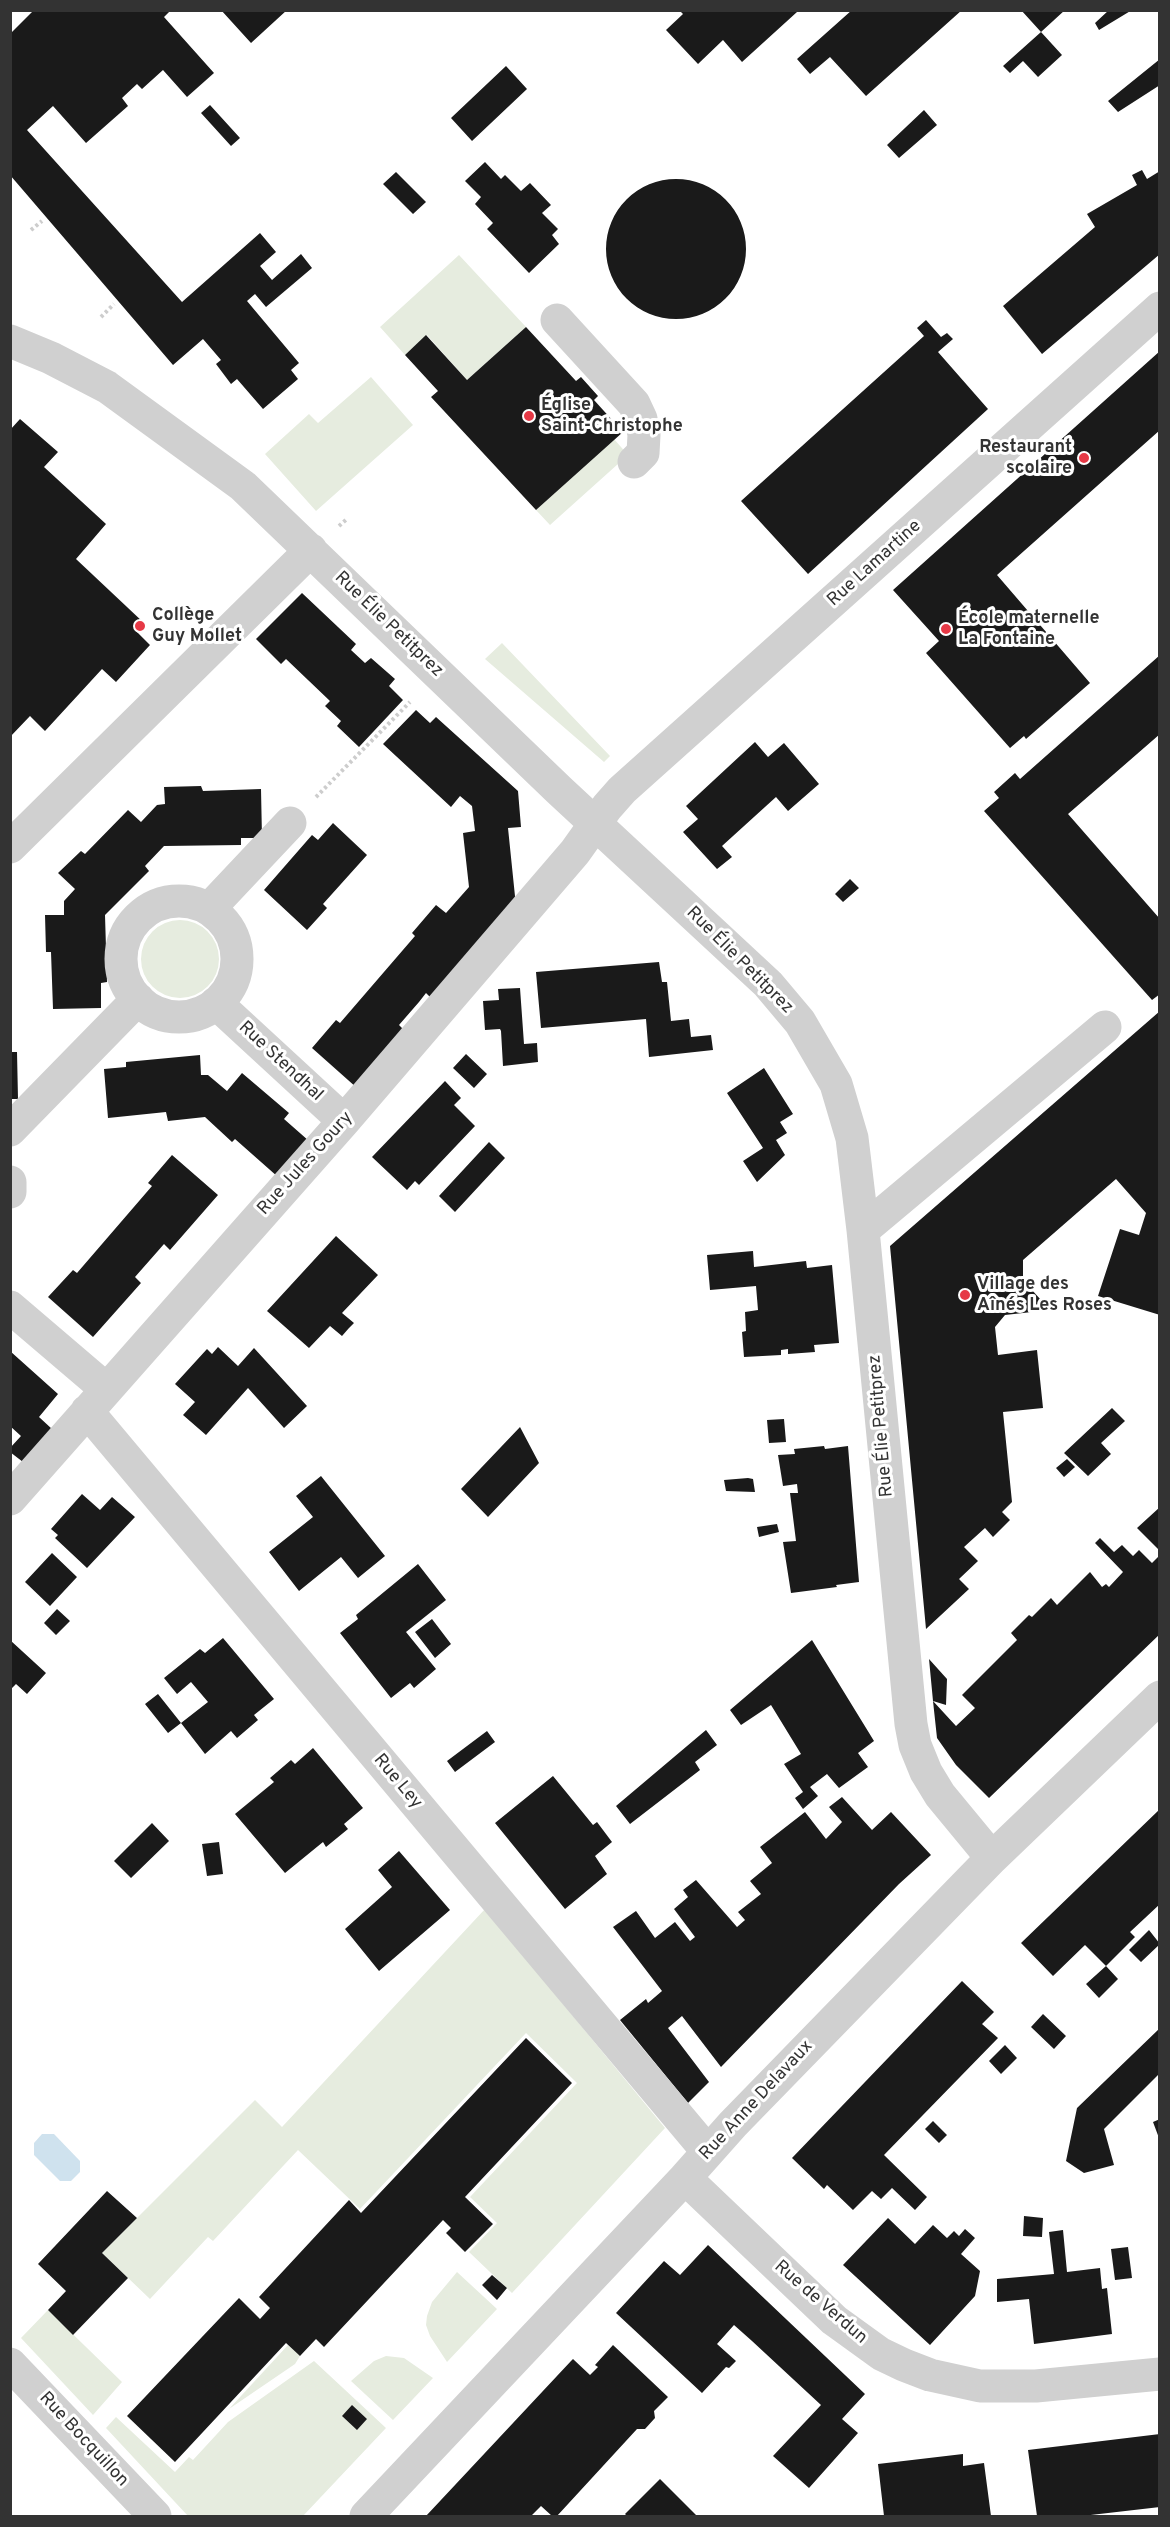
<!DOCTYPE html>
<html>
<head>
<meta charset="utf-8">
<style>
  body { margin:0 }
  #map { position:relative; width:1170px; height:2527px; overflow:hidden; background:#fff; font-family:Overpass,sans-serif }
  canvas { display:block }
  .frame { position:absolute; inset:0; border:12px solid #333; pointer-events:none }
</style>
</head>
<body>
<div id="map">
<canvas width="1170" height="2527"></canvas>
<div class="frame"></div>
</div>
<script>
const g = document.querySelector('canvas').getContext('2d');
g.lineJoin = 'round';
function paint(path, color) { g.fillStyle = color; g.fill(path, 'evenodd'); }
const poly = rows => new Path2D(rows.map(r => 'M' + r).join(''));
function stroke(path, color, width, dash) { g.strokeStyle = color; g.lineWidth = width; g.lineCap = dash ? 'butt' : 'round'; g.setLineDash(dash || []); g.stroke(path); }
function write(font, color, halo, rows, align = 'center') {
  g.font = font + ' Overpass,sans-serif'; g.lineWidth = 6; g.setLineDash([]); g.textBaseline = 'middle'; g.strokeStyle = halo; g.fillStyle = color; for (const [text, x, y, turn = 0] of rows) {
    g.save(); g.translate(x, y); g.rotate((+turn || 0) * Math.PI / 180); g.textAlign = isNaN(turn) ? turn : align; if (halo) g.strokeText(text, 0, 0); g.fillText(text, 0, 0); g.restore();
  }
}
const green = poly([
  [459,255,526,327,467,380,427,335,405,355,380,327],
  [371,377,413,425,316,511,265,454,309,414,318,423],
  [614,439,628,455,550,525,536,510],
  [502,643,610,756,604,762,485,659],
  '141 959a39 39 0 1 1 78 0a39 39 0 1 1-78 0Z',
  [485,1909,665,2128,512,2293,469,2252,497,2223,470,2197,577,2083,526,2033,360,2209,298,2150,213,2241,208,2237,150,2299,102,2253,255,2100,282,2127],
  [457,2272,497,2309,447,2362,430,2336,426,2325,427,2316,432,2302],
  [48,2310,122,2382,93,2415,21,2338],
  [288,2345,300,2356,295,2364,229,2409],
  [386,2356,404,2358,433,2378,393,2420,351,2381,374,2361],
  [314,2361,386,2428,303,2516,188,2516,106,2428,116,2417,175,2472,189,2457,193,2460,228,2422]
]);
const water = poly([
  [42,2134,54,2134,80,2161,80,2172,71,2181,60,2181,34,2155,34,2143]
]);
const building = poly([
  [34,10,171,10,164,17,214,73,187,97,163,70,142,89,137,84,122,98,128,106,86,143,53,106,27,130,182,302,260,233,276,252,260,266,272,280,301,254,312,268,266,307,255,294,247,301,299,363,291,370,298,379,263,409,237,379,231,384,216,364,221,360,203,339,173,365,10,175,10,34],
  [221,10,287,10,251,43],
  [679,10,795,10,797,12,742,62,723,40,698,64,666,30,683,14],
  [852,10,962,10,866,96,830,57,810,74,797,59],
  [1021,10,1065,10,1041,32,1062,55,1038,77,1023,61,1010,73,1003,66,1041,32],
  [1109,10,1132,10,1099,30,1095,23],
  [1160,59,1160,85,1118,112,1108,101],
  [506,66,527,89,472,141,451,118],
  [210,105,240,138,231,146,201,113],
  [924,110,937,125,899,158,887,145],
  [485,162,501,179,505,175,521,191,530,183,551,205,542,213,558,229,552,235,559,244,529,273,487,229,493,223,475,204,481,197,465,181],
  [1142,170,1147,179,1160,171,1160,254,1042,354,1003,306,1095,227,1087,214,1137,185,1132,175],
  [396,172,426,202,413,214,383,184],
  '606 249a70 70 0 1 1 140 0a70 70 0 1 1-140 0Z',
  [926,320,941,337,947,333,953,339,938,352,988,409,808,574,741,501,924,336,917,328],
  [526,327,576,381,581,377,598,396,594,400,623,432,536,510,431,397,438,391,405,355,426,335,467,380],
  [1160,351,1160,430,997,575,1090,683,1026,739,1024,736,1010,748,926,653,939,641,893,590],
  [20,419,58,452,44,467,106,524,76,559,144,623,136,631,150,645,116,682,102,669,45,731,30,716,10,737,10,430],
  [302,593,356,644,351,650,365,663,371,658,395,679,389,686,403,700,359,747,337,726,341,721,325,706,330,701,286,659,281,664,256,639],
  [1160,655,1160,734,1068,814,1160,919,1160,994,1152,1000,984,811,999,798,994,792,1015,773,1020,779],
  [416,710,430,723,436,717,518,791,521,827,508,828,516,906,434,1001,426,993,419,1002,399,1025,406,1032,357,1088,312,1048,336,1020,340,1023,415,936,412,933,436,905,446,913,469,887,463,833,475,831,472,806,460,796,451,807,383,744],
  [755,742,768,757,784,743,819,784,788,811,776,797,722,846,732,857,717,869,683,832,698,819,686,806],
  [201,786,203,791,261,789,262,838,241,838,241,845,164,846,145,866,149,871,105,915,107,982,101,983,101,1008,53,1009,51,952,46,952,45,915,64,915,64,901,75,889,58,873,81,851,85,854,128,810,141,822,157,805,165,804,164,787],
  [333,823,367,855,323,904,327,908,307,930,264,890,312,835,318,840],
  [850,879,859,888,843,902,835,894],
  [659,962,662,982,667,982,671,1021,689,1019,691,1037,711,1035,713,1050,649,1057,646,1019,541,1028,536,972],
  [520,988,524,1044,537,1043,538,1062,503,1066,501,1031,500,1029,485,1030,483,1001,499,1000,498,989],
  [1160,1011,1160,1315,1098,1296,1120,1229,1139,1235,1146,1213,1116,1179,1023,1260,1023,1280,1050,1310,1005,1315,995,1327,998,1355,1037,1350,1043,1408,1003,1412,1012,1502,1002,1512,1010,1520,993,1537,985,1528,964,1547,978,1561,959,1579,969,1589,926,1629,890,1246],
  [10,1052,17,1052,18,1099,10,1099],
  [466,1054,487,1074,474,1088,453,1068],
  [200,1055,201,1075,208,1075,227,1091,242,1073,289,1113,284,1119,309,1141,278,1177,235,1139,232,1142,205,1117,168,1121,166,1112,108,1118,104,1069,126,1067,126,1062],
  [764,1068,793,1114,780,1122,787,1133,776,1140,785,1155,757,1182,743,1161,763,1148,727,1093],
  [445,1081,461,1098,454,1105,475,1126,419,1185,415,1181,407,1190,372,1157],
  [489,1142,505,1158,455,1212,439,1196],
  [172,1155,218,1195,170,1250,164,1244,157,1252,135,1277,141,1283,93,1337,48,1297,73,1270,77,1273,152,1186,148,1183],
  [336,1236,378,1275,342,1313,354,1323,349,1328,342,1336,330,1326,309,1348,267,1311],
  [753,1251,754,1267,806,1261,807,1268,832,1265,839,1343,814,1345,815,1352,788,1354,788,1349,781,1350,781,1355,744,1357,742,1332,746,1331,745,1312,758,1310,756,1286,710,1290,707,1255],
  [218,1347,238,1366,254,1348,307,1406,284,1428,248,1388,206,1435,183,1415,195,1402,175,1384,207,1349,212,1354],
  [10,1351,58,1394,39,1417,52,1429,23,1462,10,1452,10,1448,21,1436,10,1426],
  [1112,1408,1125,1421,1101,1443,1111,1454,1088,1476,1064,1453],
  [784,1419,786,1442,769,1443,767,1420],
  [520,1427,539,1463,488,1517,461,1489],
  [824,1446,825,1449,848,1446,859,1582,836,1585,837,1587,791,1593,783,1542,796,1541,790,1493,798,1493,797,1484,783,1486,778,1455,795,1454,794,1449],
  [1067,1459,1075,1467,1064,1477,1056,1468],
  [321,1476,385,1556,358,1578,341,1557,299,1591,269,1552,313,1517,296,1496],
  [748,1478,753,1479,755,1492,726,1491,724,1480],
  [82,1494,100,1510,112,1497,135,1517,87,1568,55,1538,58,1535,51,1529],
  [1160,1507,1160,1551,1137,1528],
  [777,1524,779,1532,759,1537,757,1527],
  [1100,1538,1114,1552,1122,1545,1133,1556,1139,1550,1152,1563,1160,1555,1160,1634,989,1798,956,1765,937,1738,933,1701,929,1659,947,1679,946,1705,933,1701,956,1726,975,1708,962,1695,1017,1640,1011,1633,1029,1615,1032,1617,1051,1598,1057,1605,1090,1572,1102,1587,1106,1584,1109,1587,1123,1572,1095,1543],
  [52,1553,77,1577,50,1606,25,1582],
  [418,1564,446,1600,406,1632,436,1669,414,1688,410,1683,391,1698,340,1633,358,1619,356,1615],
  [57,1609,70,1621,56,1635,44,1623],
  [432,1619,451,1644,435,1658,415,1632],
  [223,1638,274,1699,254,1715,258,1720,237,1738,231,1731,205,1754,181,1723,168,1733,145,1704,158,1694,181,1723,208,1702,191,1682,177,1694,164,1678,200,1649,205,1653],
  [10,1640,46,1673,27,1694,16,1684,10,1690],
  [812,1640,874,1741,858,1753,868,1767,839,1788,827,1774,810,1787,818,1796,803,1809,795,1798,803,1792,784,1764,801,1754,771,1705,741,1725,730,1710],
  [706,1730,717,1745,695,1762,700,1770,630,1824,616,1806],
  [487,1731,495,1742,455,1772,447,1761],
  [313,1748,363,1808,344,1824,348,1829,326,1847,323,1842,285,1873,235,1814,274,1782,270,1778,291,1760,295,1764],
  [553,1776,593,1825,597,1822,612,1842,595,1856,607,1874,565,1909,495,1823],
  [842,1797,872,1830,891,1812,931,1855,899,1884,721,2067,682,2016,668,2028,709,2082,688,2103,620,2020,646,1999,648,2003,662,1991,613,1927,636,1911,655,1938,675,1922,690,1941,695,1937,674,1909,688,1897,683,1890,696,1880,737,1927,745,1920,738,1912,761,1894,750,1881,772,1863,760,1847,805,1812,826,1839,842,1822,829,1807],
  [1160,1809,1160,1904,1130,1932,1135,1937,1106,1966,1085,1945,1053,1976,1021,1943],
  [152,1823,169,1841,131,1878,114,1861],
  [219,1842,223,1874,207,1876,202,1844],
  [399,1851,450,1910,379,1971,345,1929,392,1887,378,1870],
  [1149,1930,1160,1944,1141,1962,1129,1950],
  [1106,1966,1118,1979,1099,1998,1086,1984],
  [962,1981,994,2012,982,2024,998,2038,884,2155,927,2197,915,2210,892,2188,881,2199,872,2191,853,2210,827,2185,824,2189,792,2158],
  [1043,2014,1066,2036,1054,2049,1031,2027],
  [1160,2028,1160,2073,1104,2129,1114,2165,1084,2173,1066,2161,1077,2108],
  [526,2038,572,2083,465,2197,493,2224,465,2252,446,2233,451,2228,443,2220,324,2347,316,2339,300,2356,286,2343,175,2462,127,2416,239,2298,260,2319,270,2308,259,2297,349,2200,361,2213],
  [1005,2045,1017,2058,1001,2074,989,2061],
  [1160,2119,1160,2138,1159,2138,1153,2122],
  [933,2121,947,2135,939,2143,925,2129],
  [107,2191,137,2218,102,2253,128,2278,73,2335,48,2310,66,2291,38,2264],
  [1024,2216,1043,2218,1042,2237,1023,2236],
  [888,2218,915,2244,933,2225,947,2238,954,2231,959,2236,965,2229,975,2238,961,2254,980,2271,975,2296,930,2345,843,2265],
  [1063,2230,1067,2272,1100,2268,1102,2289,1107,2288,1112,2334,1034,2344,1029,2299,997,2302,997,2279,1054,2274,1049,2232],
  [708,2245,865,2394,842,2419,858,2433,809,2488,773,2456,821,2405,752,2341,734,2325,717,2344,736,2361,729,2368,726,2367,702,2393,616,2313,664,2261,680,2275],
  [1128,2247,1132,2278,1115,2280,1111,2249],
  [492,2275,507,2288,497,2300,482,2285],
  [613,2345,668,2397,654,2411,655,2418,645,2429,637,2429,557,2516,552,2516,541,2506,531,2516,426,2516,571,2361,573,2359,590,2375,598,2367,595,2365],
  [352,2405,367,2419,357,2430,342,2416],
  [1160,2434,1160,2507,1082,2516,1037,2516,1028,2450],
  [963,2454,963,2466,984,2463,991,2516,884,2516,878,2464],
  [660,2479,697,2516,627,2516,625,2514]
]);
const path = poly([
  [31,230,42,221],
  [101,317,114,304],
  [339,526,347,519],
  [316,797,410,702]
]);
const minor = poly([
  [557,320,634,404,641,419,644,435,643,453,634,462],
  [10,341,51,358,107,387,243,486,559,790,768,984,800,1022,836,1084,852,1138,863,1230,911,1724,915,1745,926,1772,940,1795,992,1858],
  [10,847,311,550],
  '121 959a58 58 0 1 1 116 0a58 58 0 1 1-116 0Z',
  [209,909,290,823],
  [216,1003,344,1121],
  [10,1130,138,999],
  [10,1182,10,1192],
  [863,1230,1105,1027],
  [10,1307,106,1389],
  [87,1411,708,2152],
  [10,1499,344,1121,575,852,607,807,622,790,1160,308],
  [685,2178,834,2320,881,2354,904,2365,930,2375,980,2386,1036,2386,1160,2374],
  [10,2364,155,2516],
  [366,2516,685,2178,733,2124,992,1858,1160,1697]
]);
const markers = [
  [529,416,6,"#e63946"],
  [1084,458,6,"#e63946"],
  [140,626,6,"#e63946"],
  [946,629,6,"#e63946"],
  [965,1295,6,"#e63946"]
];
const poiNames = [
  ["Église",541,406],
  ["Saint-Christophe",541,427],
  ["Restaurant",1072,448,"right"],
  ["scolaire",1072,469,"right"],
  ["Collège",152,616],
  ["Guy Mollet",152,637],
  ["École maternelle",958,619],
  ["La Fontaine",958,640],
  ["Village des",977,1285],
  ["Aînés Les Roses",977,1306]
];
const streetNames = [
  ["Rue Lamartine",875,564,-42],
  ["Rue Élie Petitprez",388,625,44],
  ["Rue Élie Petitprez",739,961,45],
  ["Rue Stendhal",280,1062,43],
  ["Rue Jules Goury",306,1164,-48],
  ["Rue Élie Petitprez",882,1426,-95],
  ["Rue Ley",397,1782,50],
  ["Rue Anne Delavaux",757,2101,-47],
  ["Rue de Verdun",820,2303,41],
  ["Rue Bocquillon",83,2440,47]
];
paint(green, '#e6ecdf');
paint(water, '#cfe2ee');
paint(building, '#1a1a1a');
stroke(path, '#cdcdcd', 4, [3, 3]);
stroke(minor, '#d0d0d0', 33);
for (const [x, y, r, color] of markers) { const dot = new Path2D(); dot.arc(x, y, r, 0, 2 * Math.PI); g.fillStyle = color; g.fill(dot); stroke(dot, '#fff', 2); }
write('bold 18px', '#333', '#fff', poiNames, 'left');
write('18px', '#333', '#fff', streetNames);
</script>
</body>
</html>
